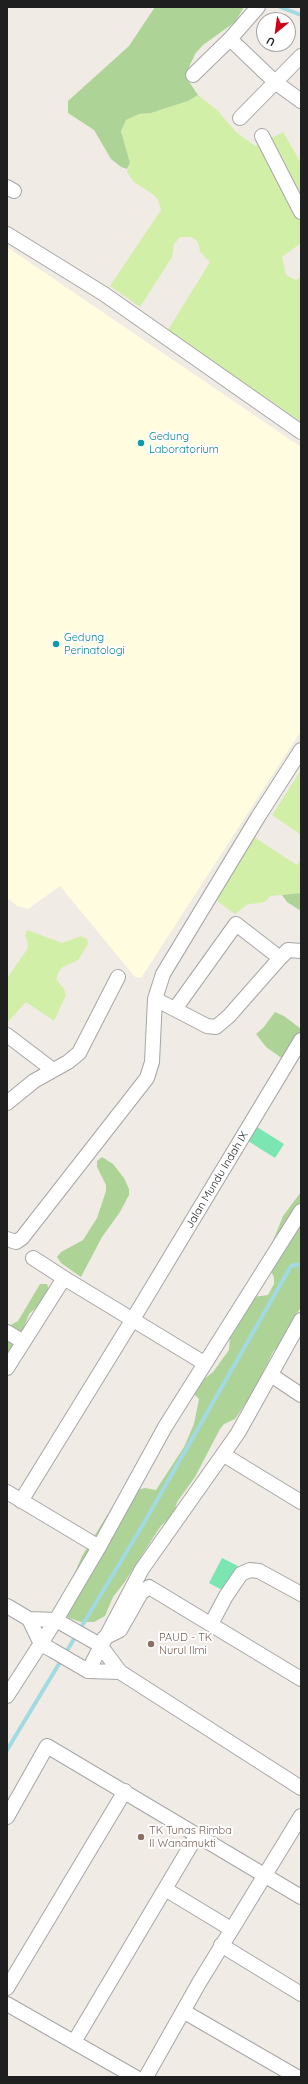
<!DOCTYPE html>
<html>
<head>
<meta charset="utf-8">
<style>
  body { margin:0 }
  #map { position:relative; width:308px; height:2084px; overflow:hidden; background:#f1ebe5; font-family:Quicksand,sans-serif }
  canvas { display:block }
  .frame { position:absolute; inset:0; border:8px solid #1f1f1f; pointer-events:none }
  .north { position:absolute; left:256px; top:12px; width:40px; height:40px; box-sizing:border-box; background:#fff; border:1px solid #a5a5a5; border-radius:50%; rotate:209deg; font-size:11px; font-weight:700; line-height:16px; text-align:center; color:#1f1f1f }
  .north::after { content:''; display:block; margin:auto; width:14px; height:18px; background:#ce0016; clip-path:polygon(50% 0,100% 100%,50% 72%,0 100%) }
</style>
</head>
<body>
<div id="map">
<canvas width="308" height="2084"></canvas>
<div class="frame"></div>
<div class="north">U</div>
</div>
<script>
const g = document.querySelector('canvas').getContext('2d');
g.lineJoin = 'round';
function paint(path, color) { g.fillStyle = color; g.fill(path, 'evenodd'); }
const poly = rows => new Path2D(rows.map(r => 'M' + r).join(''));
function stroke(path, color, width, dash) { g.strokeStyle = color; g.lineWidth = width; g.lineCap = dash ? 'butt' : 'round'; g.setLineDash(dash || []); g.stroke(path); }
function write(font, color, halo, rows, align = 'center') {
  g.font = font + ' Quicksand,sans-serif'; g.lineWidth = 4; g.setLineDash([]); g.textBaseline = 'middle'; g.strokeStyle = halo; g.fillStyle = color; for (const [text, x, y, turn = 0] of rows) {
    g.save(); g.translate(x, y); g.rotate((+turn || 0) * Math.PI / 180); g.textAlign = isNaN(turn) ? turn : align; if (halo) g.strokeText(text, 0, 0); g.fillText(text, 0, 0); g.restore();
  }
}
const education = poly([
  [7,247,301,447,301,731,141,978,135,977,60,886,28,909,17,906,7,898]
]);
const grass = poly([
  [198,95,217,110,236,132,255,146,283,132,301,163,301,243,282,257,286,275,296,280,301,277,301,422,168,330,210,262,200,252,199,245,196,240,191,237,180,237,174,244,172,257,140,307,110,286,161,210,158,200,154,195,134,182,127,172,130,163,121,131,126,120,139,114,151,113,188,101],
  [301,770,301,835,272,815],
  [254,837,297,865,301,859,301,893,270,896,266,901,261,903,248,904,235,914,213,898],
  [27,930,62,943,81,936,87,939,88,944,78,960,61,968,58,974,56,979,64,989,66,995,54,1021,26,1002,7,1023,7,978,28,948,28,942,25,936]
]);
const forest = poly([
  [155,7,244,7,235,22,203,45,195,54,185,76,198,95,188,101,151,113,139,114,126,120,121,131,130,163,127,169,121,167,111,159,94,130,68,113,68,101,129,46],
  [301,893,301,911,287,902,282,895],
  [275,1012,284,1016,301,1029,301,1033,292,1042,283,1059,266,1047,256,1034,263,1028],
  [102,1157,113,1164,124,1178,129,1189,129,1195,120,1212,102,1237,81,1277,61,1263,57,1257,61,1252,83,1240,97,1218,106,1191,106,1185,97,1167,97,1161],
  [301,1192,301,1307,294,1318,287,1336,273,1352,254,1391,235,1419,224,1424,220,1429,195,1477,177,1502,174,1513,160,1527,124,1583,113,1597,105,1616,94,1622,81,1622,69,1618,64,1614,76,1594,72,1579,82,1556,111,1509,125,1493,145,1488,156,1490,184,1447,194,1424,199,1399,195,1395,193,1388,213,1372,229,1350,230,1337,228,1323,246,1298,268,1295,274,1284,274,1277,265,1261,283,1216],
  [40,1284,47,1284,49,1290,38,1306,29,1314,15,1350,7,1358,7,1327,18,1321]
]);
const pitch = poly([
  [257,1127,284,1144,275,1158,248,1141],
  [222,1558,238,1566,224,1591,209,1583]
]);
const stream = poly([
  [280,7,301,15],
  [7,1750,141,1528,291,1266,301,1264]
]);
const minor = poly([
  [258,7,230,39,275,82,301,101],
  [193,75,230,39],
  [240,118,301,56],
  [262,136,301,212],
  [7,187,14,191],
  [7,234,104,294,301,432],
  [155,999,207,1026,216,1027,229,1016,280,958],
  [175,1009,236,924,280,958,288,950,301,951],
  [7,1035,53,1070],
  [7,1103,34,1081,68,1062,79,1053,118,977],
  [7,1239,16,1242,22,1238,147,1078,152,1062,155,999,163,974,258,817,301,750],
  [33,1258,64,1278],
  [7,1332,22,1341],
  [7,1368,64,1278,204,1363],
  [271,1375,301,1395],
  [224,1455,301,1502],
  [7,1492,99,1547],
  [21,1501,133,1319,301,1040],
  [7,1606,29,1619,56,1620,100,1645,120,1672,301,1788],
  [29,1619,41,1644,52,1650,88,1671,120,1672],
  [211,1624,226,1596,241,1574,250,1570,259,1571,301,1594],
  [104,1638,120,1630,141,1593,149,1587,301,1679],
  [88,1671,142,1569,238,1433,301,1320],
  [7,1696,56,1620,99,1547,165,1427,301,1211],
  [7,1817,47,1746,301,1897],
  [165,1889,231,1929],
  [221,1945,301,1994],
  [7,1988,125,1791],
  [7,2004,135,2077],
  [183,2011,297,2077],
  [74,2042,197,1835],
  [146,2077,199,1983,301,1816]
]);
const markers = [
  [141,443,4,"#0f9aa8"],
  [56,644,4,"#0f9aa8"],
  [151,1644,4,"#8d6e63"],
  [141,1837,4,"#8d6e63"]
];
const cultureNames = [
  ["Gedung",149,437],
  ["Laboratorium",149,450],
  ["Gedung",64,638],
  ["Perinatologi",64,651]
];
const streetNames = [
  ["Jalan Mundu Indah IX",217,1180,-59]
];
const educationNames = [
  ["PAUD - TK",159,1638],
  ["Nurul Ilmi",159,1651],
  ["TK Tunas Rimba",149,1831],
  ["II Wanamukti",149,1844]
];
paint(education, '#fffcdf');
paint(grass, '#d2efa7');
paint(forest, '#aed396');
paint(pitch, '#7ce6b2');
stroke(stream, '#a1dae2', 4);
stroke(minor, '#a6a6a6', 16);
stroke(minor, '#fff', 14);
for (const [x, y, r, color] of markers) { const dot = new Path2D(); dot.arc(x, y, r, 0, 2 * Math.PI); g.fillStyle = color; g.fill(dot); stroke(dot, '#fff', 1.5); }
write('11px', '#0d838f', '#fff', cultureNames, 'left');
write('11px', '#1f1f1f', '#fff', streetNames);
write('11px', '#785e54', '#fff', educationNames, 'left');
</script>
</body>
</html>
